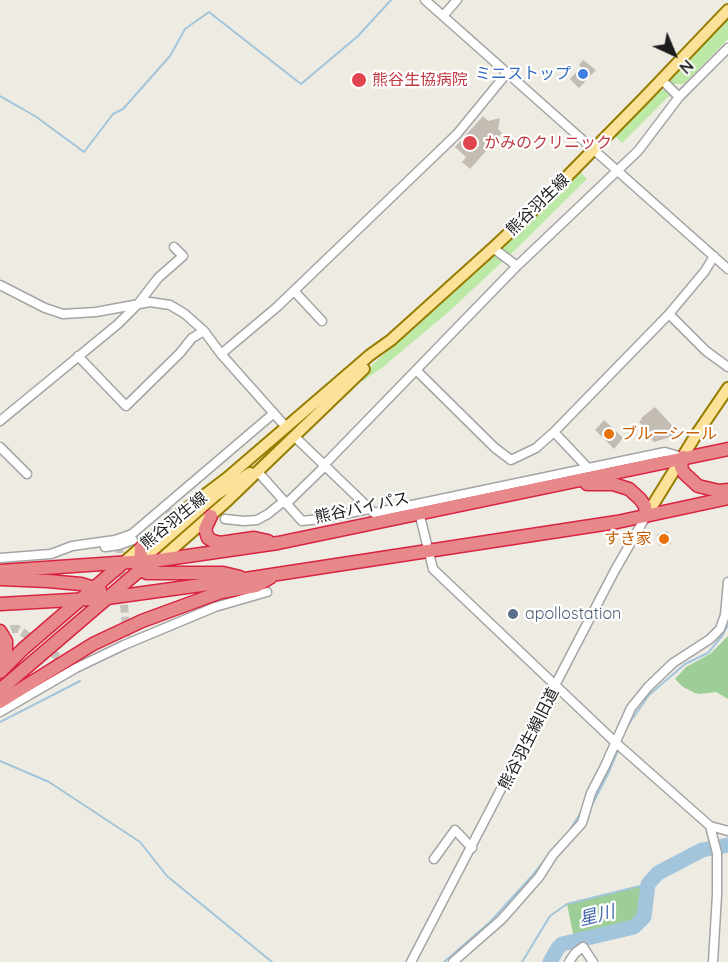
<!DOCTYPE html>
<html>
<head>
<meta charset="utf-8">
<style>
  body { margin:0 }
  #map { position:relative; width:728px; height:962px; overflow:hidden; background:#eeece2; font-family:Quicksand,sans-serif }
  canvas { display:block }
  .north { position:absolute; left:644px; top:24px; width:60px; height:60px; -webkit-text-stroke:4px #fff; paint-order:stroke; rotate:136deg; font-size:16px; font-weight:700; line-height:24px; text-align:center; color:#1d1d1d }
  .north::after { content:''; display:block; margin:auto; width:21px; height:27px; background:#1d1d1d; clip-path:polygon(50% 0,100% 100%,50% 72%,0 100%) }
</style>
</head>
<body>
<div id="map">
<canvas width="728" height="962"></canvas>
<div class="north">N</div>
</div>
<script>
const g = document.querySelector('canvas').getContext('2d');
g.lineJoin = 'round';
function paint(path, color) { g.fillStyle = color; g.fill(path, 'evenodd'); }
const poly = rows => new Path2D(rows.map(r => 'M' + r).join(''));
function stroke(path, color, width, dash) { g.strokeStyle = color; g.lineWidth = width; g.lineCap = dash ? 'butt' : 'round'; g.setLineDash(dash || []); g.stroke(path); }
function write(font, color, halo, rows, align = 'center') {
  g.font = font + ' Quicksand,"Noto Sans JP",sans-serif'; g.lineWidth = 4.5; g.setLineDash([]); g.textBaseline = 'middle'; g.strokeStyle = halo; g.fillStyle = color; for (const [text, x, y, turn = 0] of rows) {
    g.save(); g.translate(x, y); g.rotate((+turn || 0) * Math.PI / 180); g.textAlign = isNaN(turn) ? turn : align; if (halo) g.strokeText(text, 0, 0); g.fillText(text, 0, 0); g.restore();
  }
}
const grass = poly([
  [728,18,728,39,684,84,672,84,670,79],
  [660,90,667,90,670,95,622,143,615,136],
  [580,172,587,179,507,258,499,248,541,213],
  [494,254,503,261,453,308,383,367,363,381,359,377]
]);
const forest = poly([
  [728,636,728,699,716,692,700,694,695,693,683,687,675,679,686,667,710,654],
  [648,884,644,917,634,927,575,943,567,904]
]);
const stream = poly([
  [0,96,35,116,84,152,113,114,123,109,170,56,185,29,209,12,301,84,358,36,391,0],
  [0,722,80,681],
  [626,728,649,695,685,664,708,653,722,636,728,625],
  [620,744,624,733],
  [0,761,49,782,140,842,167,876,272,962],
  [590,804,592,805,608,774,618,750],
  [570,830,581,812],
  [444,962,490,922,531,877,550,853],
  [522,962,550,916,567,904,648,884]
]);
const river = poly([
  [550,962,558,948,562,944,634,927,644,917,648,884,658,873,702,850,728,845]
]);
const building = poly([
  [583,60,596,70,579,88,570,79,581,67,579,65],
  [483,116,488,121,500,118,498,129,502,133,470,169,462,162,466,157,455,147],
  [655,407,680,434,654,442,649,437,651,435,639,422,642,419,641,418],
  [604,420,623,438,614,449,595,430],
  [668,531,671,544,659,546,657,534]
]);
const minorTunnel = poly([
  [166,512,184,514],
  [119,545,127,639],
  [0,634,12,629,18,629,71,666]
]);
const minor = poly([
  [425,0,728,269],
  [443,16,457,0],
  [662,80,679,97],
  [493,248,517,266],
  [714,256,705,271,669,314,706,351,728,367],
  [0,285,45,308,63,314,96,312,150,302,170,305,185,314,204,331,221,354,286,427],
  [294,291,322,321],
  [221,354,277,307,457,134,507,73],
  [78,356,126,406,180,353,192,338,204,331],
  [417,371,495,448,511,460,536,448,554,432,669,314],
  [0,421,118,324,138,304,158,278,183,256,174,247],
  [554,432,588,468],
  [295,437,374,513,665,452,682,457],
  [0,447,27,474],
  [323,466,517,266,638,151,679,97,728,48],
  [258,472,302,521,320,519,369,509],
  [286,504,324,467],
  [419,512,433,569,615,742,710,826,717,853,717,895,713,962],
  [225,519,244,521,257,520,268,514,284,501],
  [105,547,119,545,133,540],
  [0,558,51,554,72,546,115,540,132,534,274,413],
  [0,712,76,668,124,645,215,607,267,592],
  [710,826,728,831],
  [434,859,455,830,472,848],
  [411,962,614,572,646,516],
  [453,962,502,919,539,877,553,855,582,823,591,793,605,766,631,708,648,687,673,663,710,639,720,629,725,615,728,582],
  [569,962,575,953,583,947,593,962]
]);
const major = poly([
  [646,516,696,435,728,388],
  [160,560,227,501,364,369],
  [123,563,182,512,227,478,370,355,391,340,493,248,542,202,646,96,728,10],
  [136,565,216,495,250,473]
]);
const highway = poly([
  [683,457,681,467,684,473,698,486,719,491,728,490],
  [587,484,613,484,629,489,640,499,645,506,646,516],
  [211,516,205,529,208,538,213,541,220,543,254,538,268,541],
  [140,569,141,548],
  [140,570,147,573,223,573,240,577],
  [0,571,160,560,278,543,728,449],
  [0,579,48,581,81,584,100,590],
  [0,604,107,598,245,579,617,522,728,498],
  [0,631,6,641,6,658,1,669],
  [0,672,23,649,123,563],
  [0,690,140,570,154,563],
  [0,702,93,644,142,621,221,592,256,586,271,577]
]);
const markers = [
  [583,74,6,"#3f7fe0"],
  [359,80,8,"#e0444e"],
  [470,143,8,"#e0444e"],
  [609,434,6,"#e8710a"],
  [664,539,6,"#e8710a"],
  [513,614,6,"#5c6f8a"]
];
const shopNames = [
  ["ミニストップ",571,74]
];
const healthNames = [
  ["熊谷生協病院",372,80],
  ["かみのクリニック",484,143]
];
const streetNames = [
  ["熊谷羽生線",538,205,-44],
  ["熊谷バイパス",362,508,-12],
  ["熊谷羽生線",174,521,-39],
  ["熊谷羽生線旧道",529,739,-63]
];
const foodNames = [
  ["ブルーシール",621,434],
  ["すき家",652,539,"right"]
];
const serviceNames = [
  ["apollostation",525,614]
];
const waterNames = [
  ["星川",597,916,-14]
];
paint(grass, '#bde9a7');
paint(forest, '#9ece97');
stroke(stream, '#a2c5dc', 2);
stroke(river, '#a2c5dc', 15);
paint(building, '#c3bcb2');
stroke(minorTunnel, '#c4c3bb', 8, [8, 4]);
stroke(minor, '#a4a4a4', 11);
stroke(major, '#967d00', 14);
stroke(highway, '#d92342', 15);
stroke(minor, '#fff', 8);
stroke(major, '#fce299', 10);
stroke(highway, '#e7898b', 12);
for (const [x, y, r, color] of markers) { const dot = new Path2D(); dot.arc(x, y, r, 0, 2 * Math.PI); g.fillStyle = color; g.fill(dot); stroke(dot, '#fff', 2); }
write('16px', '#366cbe', '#fff', shopNames, 'right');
write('16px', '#be3a42', '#fff', healthNames, 'left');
write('16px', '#1d1d1d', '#fff', streetNames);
write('16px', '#c56008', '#fff', foodNames, 'left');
write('16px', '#4e5e75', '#fff', serviceNames, 'left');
write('italic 18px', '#496aad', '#fff', waterNames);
</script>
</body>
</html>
